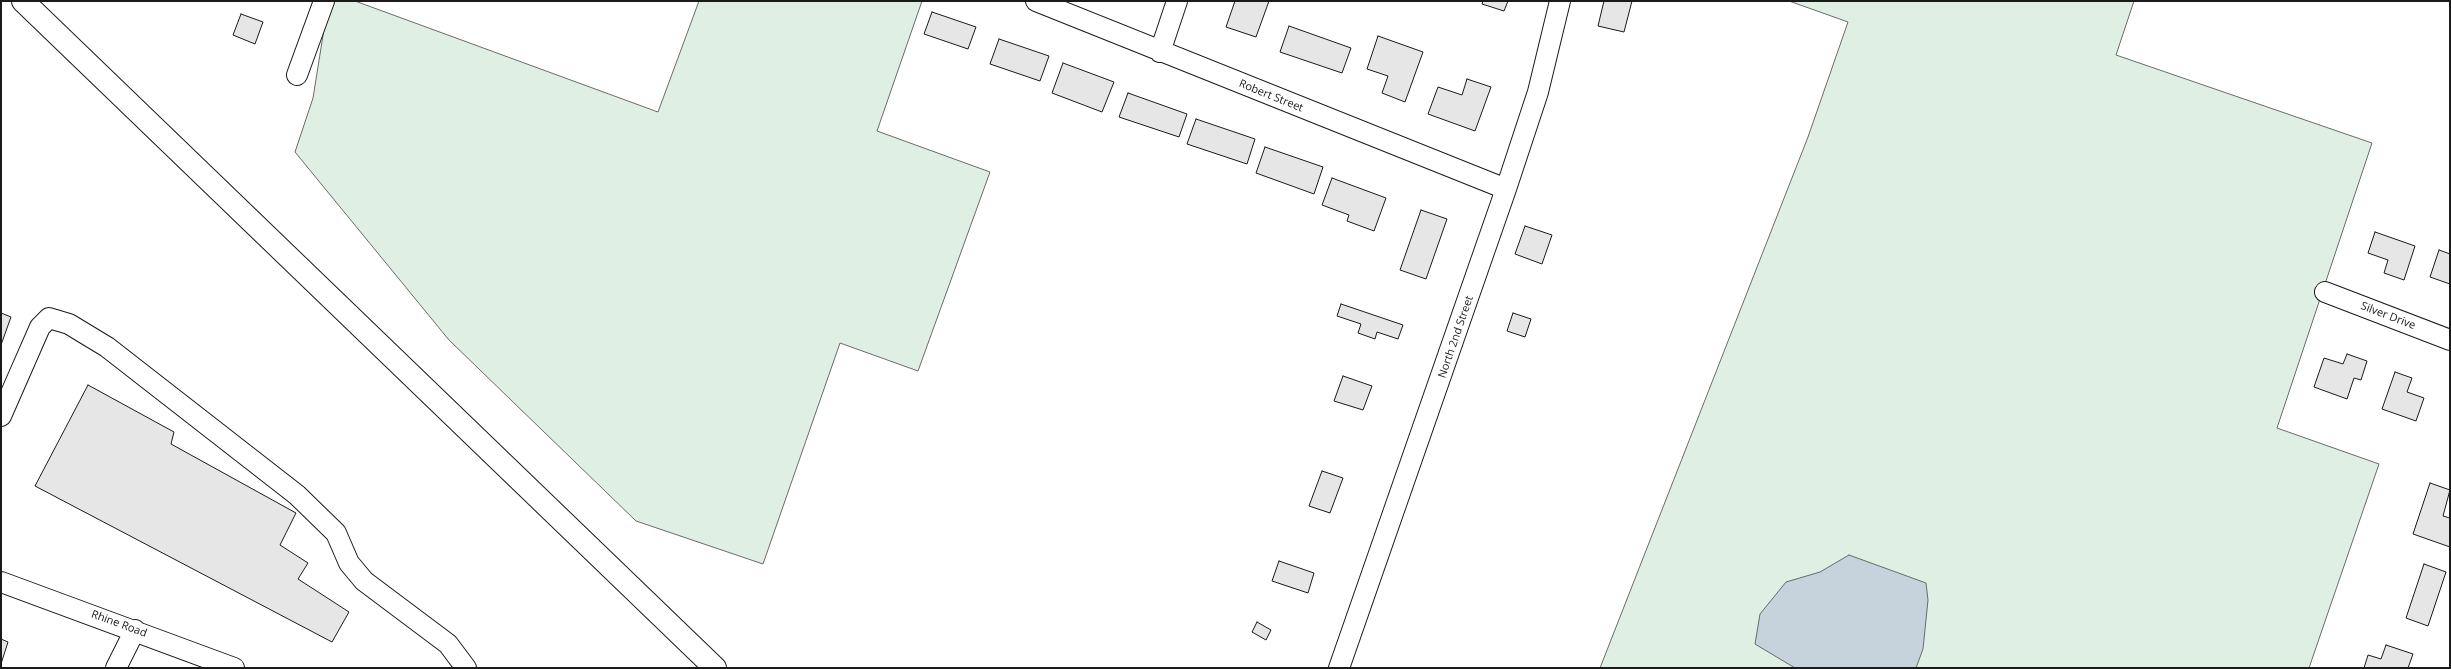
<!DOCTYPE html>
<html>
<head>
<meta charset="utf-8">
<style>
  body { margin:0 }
  #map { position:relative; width:2451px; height:669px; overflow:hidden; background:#fff; font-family:"Open Sans",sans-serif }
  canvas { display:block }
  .frame { position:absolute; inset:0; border:2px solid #1a1a1a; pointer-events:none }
</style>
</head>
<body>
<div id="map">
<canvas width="2451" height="669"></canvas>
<div class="frame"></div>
</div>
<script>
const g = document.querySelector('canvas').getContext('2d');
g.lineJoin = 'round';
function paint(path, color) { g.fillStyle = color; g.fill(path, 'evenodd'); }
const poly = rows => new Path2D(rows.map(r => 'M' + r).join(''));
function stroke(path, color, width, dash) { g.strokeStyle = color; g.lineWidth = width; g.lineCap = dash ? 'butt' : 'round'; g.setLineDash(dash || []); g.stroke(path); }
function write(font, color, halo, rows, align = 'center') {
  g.font = font + ' "Open Sans",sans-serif'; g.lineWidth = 3; g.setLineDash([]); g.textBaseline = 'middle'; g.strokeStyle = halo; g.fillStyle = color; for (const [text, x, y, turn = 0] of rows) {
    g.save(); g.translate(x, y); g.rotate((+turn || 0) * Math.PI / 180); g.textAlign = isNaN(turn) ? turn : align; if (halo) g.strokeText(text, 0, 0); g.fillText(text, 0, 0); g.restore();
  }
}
const green = poly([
  [334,1,355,1,658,112,699,1,922,1,877,131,990,172,918,371,840,343,763,564,636,521,449,340,295,152,313,98,325,23,334,1],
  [1789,1,2134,1,2116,55,2372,143,2277,428,2379,464,2309,668,1600,668,1808,137,1848,22,1789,1]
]);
const water = poly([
  [1849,555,1926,583,1928,600,1923,649,1916,668,1795,668,1755,644,1760,614,1786,582,1820,572,1849,555]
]);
const building = poly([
  [1235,1,1269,1,1256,37,1226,27,1235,1],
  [1483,1,1508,1,1504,11,1482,4,1483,1],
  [1604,1,1632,1,1624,32,1598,26,1604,1],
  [932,12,976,27,968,49,924,34,932,12],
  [241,14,263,22,255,44,233,35,241,14],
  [1289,26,1351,48,1342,73,1280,52,1289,26],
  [1378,36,1423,52,1405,102,1382,93,1388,76,1367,69,1378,36],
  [999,39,1049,56,1040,81,990,64,999,39],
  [1063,63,1114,82,1102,112,1052,93,1063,63],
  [1467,79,1491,87,1475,131,1428,114,1438,87,1462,95,1467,79],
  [1128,93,1187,114,1179,137,1119,117,1128,93],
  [1196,119,1255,139,1247,164,1187,144,1196,119],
  [1265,147,1323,167,1314,194,1256,173,1265,147],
  [1332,178,1386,198,1374,231,1347,221,1349,215,1322,205,1332,178],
  [1421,210,1447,219,1426,279,1400,270,1421,210],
  [1525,226,1552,235,1542,264,1515,254,1525,226],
  [2375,232,2415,246,2404,280,2384,273,2388,260,2368,253,2375,232],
  [2439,250,2450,254,2450,284,2430,277,2439,250],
  [1341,304,1403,325,1398,339,1377,332,1375,339,1358,333,1361,324,1337,316,1341,304],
  [1,313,11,317,1,345,1,313],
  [1513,313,1531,319,1525,337,1507,331,1513,313],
  [2347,354,2367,361,2361,380,2354,378,2347,399,2314,387,2324,358,2343,364,2347,354],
  [2395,372,2412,378,2407,392,2424,398,2416,421,2382,409,2395,372],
  [1343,376,1372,386,1363,410,1334,401,1343,376],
  [88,385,174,432,171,444,296,513,280,545,308,563,298,579,349,612,332,642,35,486,88,385],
  [1322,471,1343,478,1330,513,1309,506,1322,471],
  [2430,483,2450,490,2443,516,2450,518,2450,547,2413,534,2430,483],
  [1279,561,1314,573,1308,593,1272,581,1279,561],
  [2424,564,2446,572,2428,626,2406,618,2424,564],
  [1257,622,1271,630,1266,640,1252,632,1257,622],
  [1,639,8,642,1,664,1,639],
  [2386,645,2413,654,2408,668,2364,668,2368,655,2381,659,2386,645]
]);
const minor = poly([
  [1036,1,1506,189],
  [1160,52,1177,1],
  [297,75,324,1],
  [2325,292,2450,340],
  [1,416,40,327,49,318,69,324,107,347,297,495,336,533,349,563,364,581,448,644,466,668],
  [1,582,234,668],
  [116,668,135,630],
  [1339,668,1506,189,1538,92,1560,1]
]);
const highway = poly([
  [23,1,715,668]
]);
const streetNames = [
  ["Robert Street",1271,96,22],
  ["Silver Drive",2388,316,21],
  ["North 2nd Street",1456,337,-71],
  ["Rhine Road",119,624,20]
];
paint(green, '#e0efe3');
stroke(green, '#6a6a6a', 1);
paint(water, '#c6d2dc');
stroke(water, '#6a6a6a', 1);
paint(building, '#e6e6e6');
stroke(building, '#1a1a1a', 1);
stroke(minor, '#1a1a1a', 22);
stroke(highway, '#1a1a1a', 24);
stroke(minor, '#fff', 20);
stroke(highway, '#fff', 22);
write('11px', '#1a1a1a', '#fff', streetNames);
</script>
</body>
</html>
